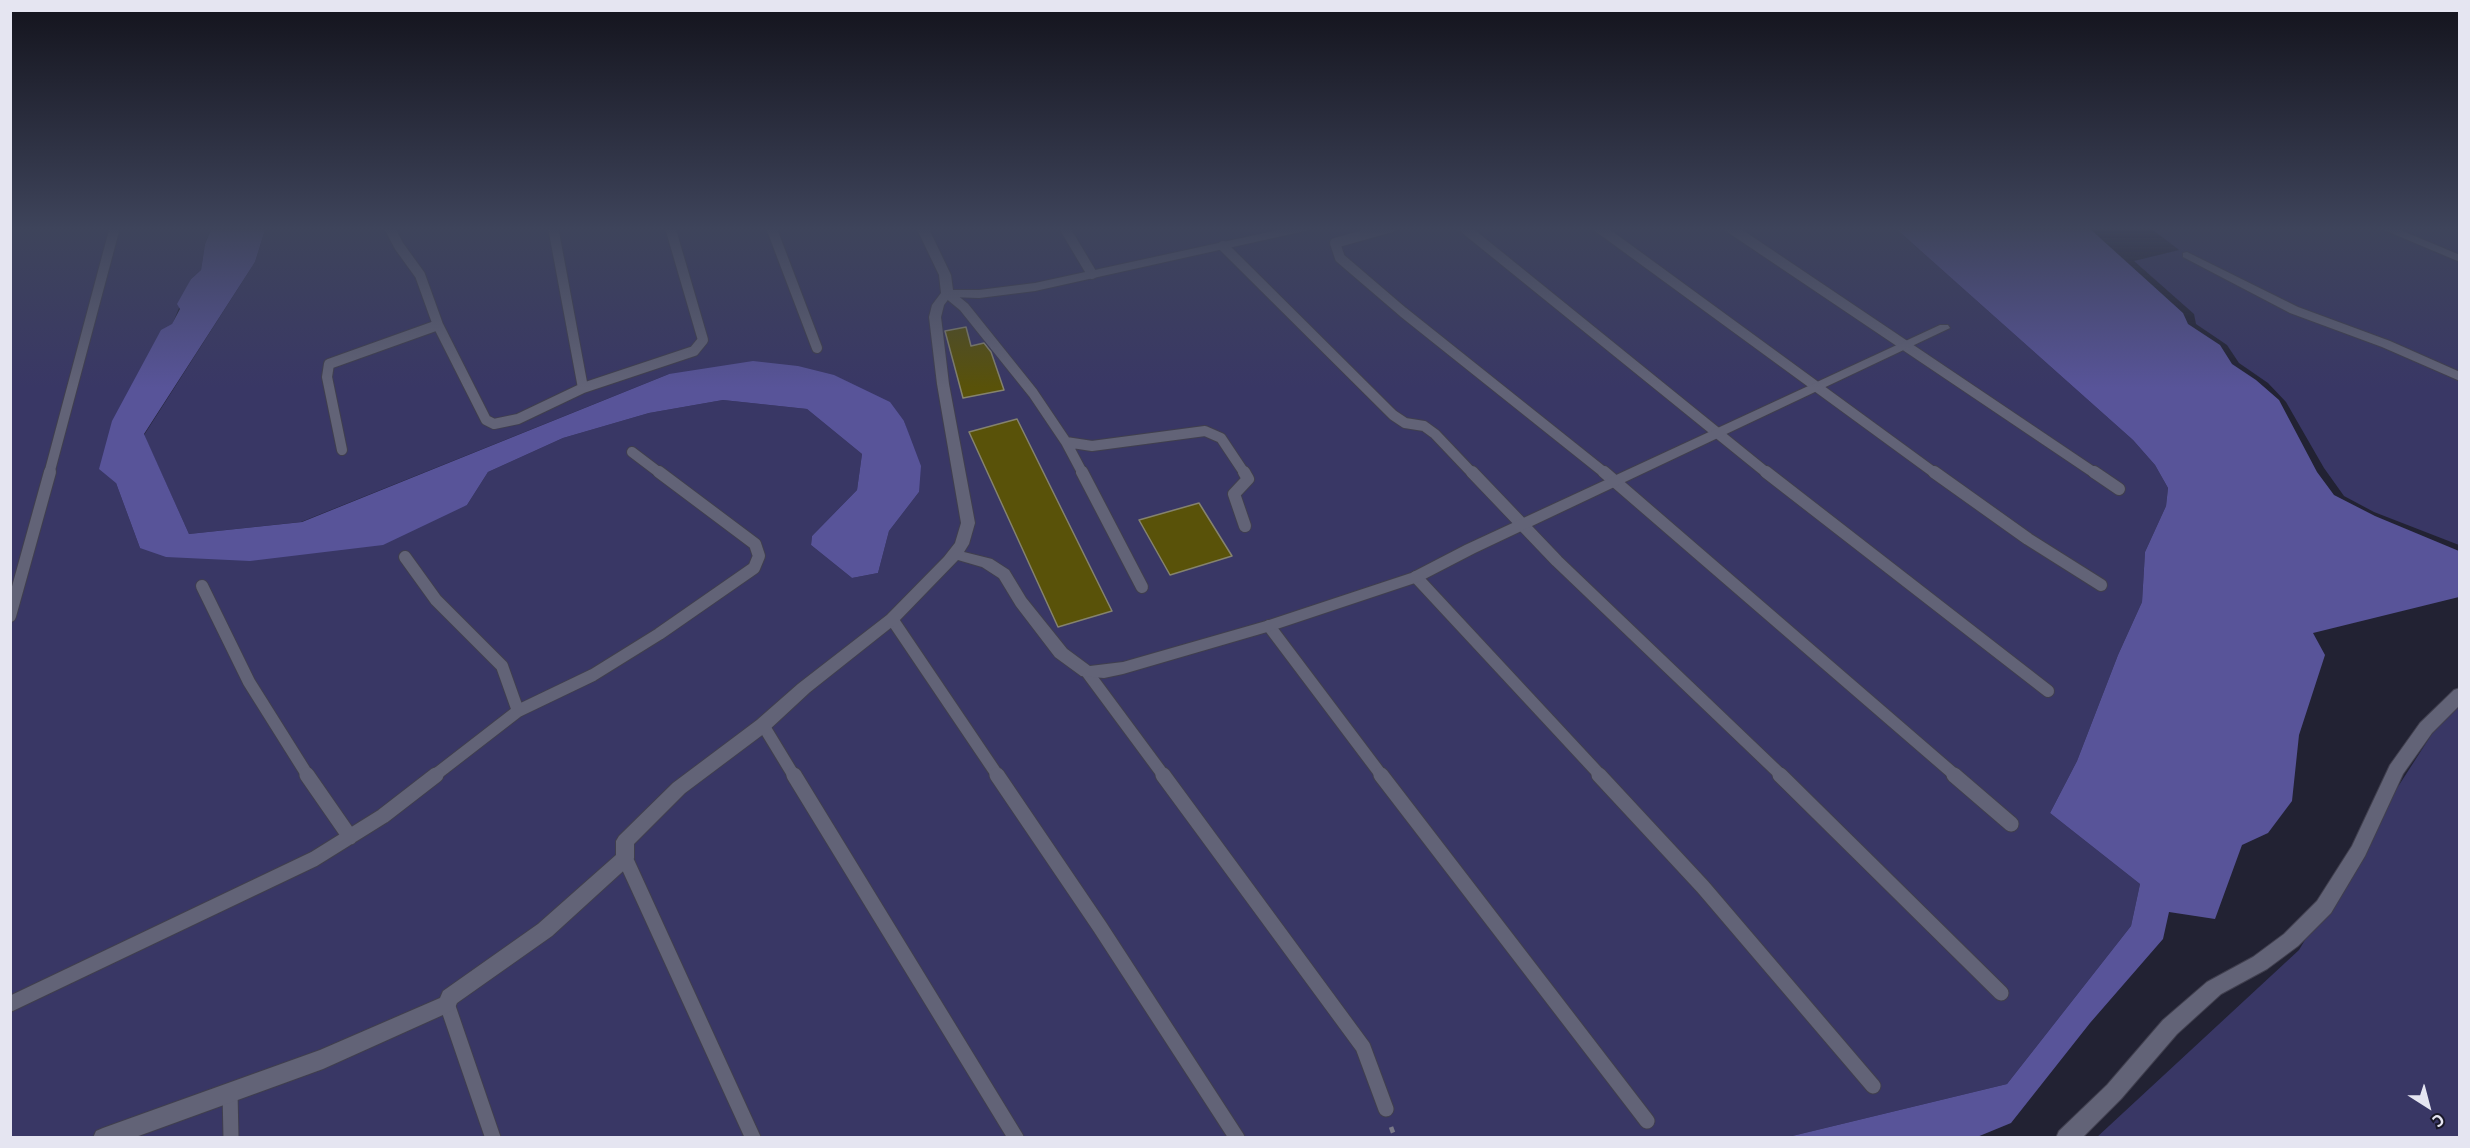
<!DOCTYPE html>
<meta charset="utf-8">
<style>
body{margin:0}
#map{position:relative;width:2470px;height:1148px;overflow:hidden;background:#223;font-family:"Open Sans",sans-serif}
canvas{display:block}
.frame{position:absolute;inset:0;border:12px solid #e5e5f1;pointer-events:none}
.north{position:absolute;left:2398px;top:1076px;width:60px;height:60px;-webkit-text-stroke:4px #191829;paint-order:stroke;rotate:144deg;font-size:16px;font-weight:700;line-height:24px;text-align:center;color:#e5e5f1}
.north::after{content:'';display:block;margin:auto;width:21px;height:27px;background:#e5e5f1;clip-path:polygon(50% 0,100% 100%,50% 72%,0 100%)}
</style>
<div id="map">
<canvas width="2470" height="1148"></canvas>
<div class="frame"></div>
<div class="north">С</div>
</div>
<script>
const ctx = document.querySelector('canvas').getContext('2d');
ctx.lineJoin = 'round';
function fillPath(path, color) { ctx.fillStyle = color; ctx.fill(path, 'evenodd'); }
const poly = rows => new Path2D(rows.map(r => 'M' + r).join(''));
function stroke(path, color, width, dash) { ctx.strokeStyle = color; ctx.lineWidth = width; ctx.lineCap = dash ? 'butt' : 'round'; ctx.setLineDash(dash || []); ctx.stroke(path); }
const green = poly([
 [10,227,212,227,205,244,201,270,191,279,172,325,116,483,140,548,467,505,488,472,563,438,649,413,723,400,807,409,862,454,857,490,812,536,811,545,852,578,878,573,889,531,919,492,911,443,904,421,669,374,301,522,189,534,144,435,255,262,266,227,1894,227,2133,440,2155,465,2168,488,2166,506,2145,552,2142,602,2118,655,2077,761,2050,813,2140,884,2131,926,2007,1084,1788,1137,11,1137],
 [2149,227,2459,227,2459,545,2374,512,2344,496,2324,468,2286,402,2268,383,2239,363,2227,345,2196,324,2194,314,2134,261,2179,250],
 [2459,706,2459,1137,2096,1138,2299,950,2374,824,2446,712]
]);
const water = poly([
 [212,227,266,227,255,262,144,434,189,534,302,522,669,374,753,361,798,366,834,375,890,402,904,421,921,466,919,492,889,531,878,573,852,578,811,545,812,536,857,490,862,454,807,409,723,400,649,413,563,438,488,472,467,505,383,545,250,561,166,557,140,548,116,483,99,469,112,421,161,330,172,324,180,309,177,304,191,279,201,270,205,244],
 [1894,227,2088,227,2183,313,2188,324,2220,345,2232,364,2256,380,2279,400,2317,472,2334,495,2375,516,2459,551,2459,597,2313,633,2325,655,2299,735,2292,801,2268,833,2242,845,2215,919,2169,912,2163,939,2090,1023,2011,1123,1977,1137,1788,1137,2007,1084,2131,926,2140,884,2050,813,2077,761,2118,655,2142,602,2145,552,2166,506,2168,488,2155,465,2133,440]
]);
const building = poly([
 [966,327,971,346,984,343,991,352,1004,390,963,398,945,331,966,327],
 [1017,419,1112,611,1058,627,969,432,1017,419],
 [1199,503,1232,556,1170,575,1139,520,1199,503]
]);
const path = poly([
 [1391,1127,1395,1138]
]);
const serviceFar2 = poly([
 [389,227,399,246,420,275,438,325,486,420,494,424,518,419,583,388,694,351,703,340,670,227],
 [553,227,583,388],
 [771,227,817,348],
 [1064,227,1092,274],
 [1392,227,1335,243,1340,258,1403,312,1606,474],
 [1463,227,1768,474],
 [1598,227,1936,474],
 [1729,227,2096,474],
 [1223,246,1393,415,1405,423,1424,426,1435,434,1473,474],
 [947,293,964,307,1033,393,1066,442,1083,474],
 [1066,442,1092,446,1205,431,1221,438,1245,474],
 [342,450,327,377,329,364,438,325],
 [632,452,661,474],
 [49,474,115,227]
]);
const serviceFar1 = poly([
 [1082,472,1142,587],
 [1244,472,1248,479,1234,494,1245,526],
 [1472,472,1557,561,1782,776],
 [1604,472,1956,776],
 [1766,472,2048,691],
 [1934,472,2028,539,2101,585],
 [2094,472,2119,489],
 [405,557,436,600,502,666,518,711],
 [1416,577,1601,776],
 [202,586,249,682,308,776],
 [10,616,50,472],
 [892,619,998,776],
 [1269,626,1382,776],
 [1087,672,1164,776],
 [763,725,794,776],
 [434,776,518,711,593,675,659,634,754,568,759,556,755,544,659,472]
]);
const service = poly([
 [307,775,350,837],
 [794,775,1016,1138],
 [997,775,1100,927,1237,1138],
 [1163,775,1363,1047,1386,1109],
 [1381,775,1647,1121],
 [1599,775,1703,887,1873,1086],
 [1780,775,2001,993],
 [1954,775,2011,824],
 [625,858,753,1138],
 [10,1004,314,859,383,816,436,775],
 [447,1004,493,1138],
 [230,1092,231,1138]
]);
const minor = poly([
 [916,227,928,227,951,275,953,290,979,290,1035,283,1292,227,1314,227,1309,230,1035,291,979,298,950,297,944,305,941,317,949,384,975,523,969,544,964,552,992,559,1009,570,1026,598,1067,649,1090,666,1123,662,1266,621,1411,573,1465,545,1940,325,1948,325,1950,328,1475,553,1421,581,1274,630,1123,674,1104,678,1081,676,1055,657,1016,606,999,578,982,567,958,560,897,623,810,692,769,730,685,793,634,844,634,858,631,864,552,936,457,1003,454,1010,323,1069,133,1138,93,1138,96,1131,103,1128,320,1050,440,998,443,991,538,924,616,855,616,841,619,836,673,783,757,720,798,684,887,615,944,557,955,543,961,523,937,384,929,317,932,305,941,293,939,275,916,227],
 [2377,227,2393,227,2460,255,2460,262,2377,227],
 [2187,252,2298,307,2390,341,2460,372,2460,381,2382,347,2290,313,2183,257,2183,253,2187,252],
 [2460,688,2460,705,2432,733,2403,774,2365,856,2331,913,2298,946,2267,969,2221,994,2177,1034,2121,1099,2082,1138,2056,1138,2059,1131,2107,1085,2163,1020,2207,982,2253,957,2284,934,2317,901,2352,846,2390,765,2420,723,2454,690,2460,688]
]);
fillPath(green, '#393765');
fillPath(water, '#585499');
fillPath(building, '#595209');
stroke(building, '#85836e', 1.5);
stroke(serviceFar2, '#403f4e', 12);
stroke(serviceFar1, '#403f4e', 14);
stroke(service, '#403f4e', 17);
stroke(minor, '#403f4e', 2);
stroke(path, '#787887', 4.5, [6, 6]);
stroke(serviceFar2, '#626377', 10);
stroke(serviceFar1, '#626377', 12);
stroke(service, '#626377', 15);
fillPath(minor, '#626377');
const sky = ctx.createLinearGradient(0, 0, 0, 388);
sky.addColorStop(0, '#13131c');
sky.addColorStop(0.59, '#3e445b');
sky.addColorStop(1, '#3e445b00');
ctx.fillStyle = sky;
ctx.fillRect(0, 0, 2470, 388);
</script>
